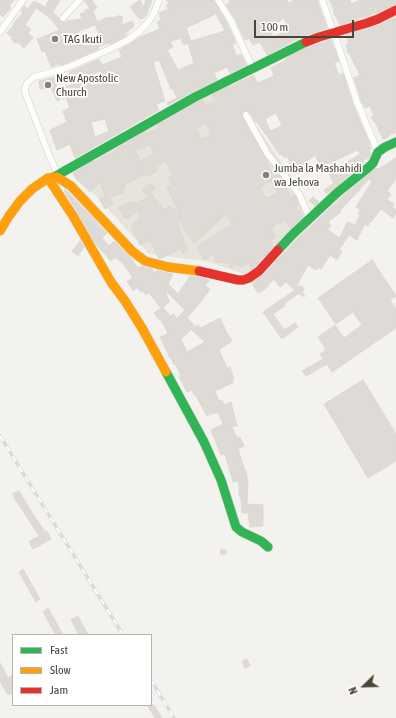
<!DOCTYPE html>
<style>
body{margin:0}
#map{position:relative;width:396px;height:718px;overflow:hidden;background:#f4f2ee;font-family:"Asap Condensed",sans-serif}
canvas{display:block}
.legend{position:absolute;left:12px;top:634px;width:140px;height:72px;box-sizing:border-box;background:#fff;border:1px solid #b7b4b0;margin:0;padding:5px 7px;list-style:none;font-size:12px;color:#4b4439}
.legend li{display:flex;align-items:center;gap:8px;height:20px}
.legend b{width:20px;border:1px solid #b7b4b0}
.north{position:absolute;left:344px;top:666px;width:40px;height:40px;-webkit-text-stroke:3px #fff;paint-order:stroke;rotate:247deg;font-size:11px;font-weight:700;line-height:16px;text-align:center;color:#4b4439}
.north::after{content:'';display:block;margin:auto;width:14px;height:18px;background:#4b4439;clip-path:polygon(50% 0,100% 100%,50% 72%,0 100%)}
.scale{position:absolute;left:254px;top:20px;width:100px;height:18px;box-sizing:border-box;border:2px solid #4b4439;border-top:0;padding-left:5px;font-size:12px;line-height:14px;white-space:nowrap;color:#4b4439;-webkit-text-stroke:3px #fff;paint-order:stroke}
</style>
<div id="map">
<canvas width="396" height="718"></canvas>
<ul class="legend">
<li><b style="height:5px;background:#30b455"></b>Fast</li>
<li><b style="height:5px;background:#ff9f0a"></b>Slow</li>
<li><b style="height:5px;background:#e5322d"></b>Jam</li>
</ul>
<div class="north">N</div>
<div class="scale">100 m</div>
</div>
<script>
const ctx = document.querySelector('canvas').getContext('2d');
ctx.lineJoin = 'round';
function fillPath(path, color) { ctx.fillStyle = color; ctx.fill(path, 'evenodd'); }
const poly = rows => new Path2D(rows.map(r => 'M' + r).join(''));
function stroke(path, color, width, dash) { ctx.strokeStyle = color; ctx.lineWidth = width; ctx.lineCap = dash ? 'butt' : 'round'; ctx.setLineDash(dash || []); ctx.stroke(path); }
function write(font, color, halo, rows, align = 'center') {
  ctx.font = font + ' "Asap Condensed",sans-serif'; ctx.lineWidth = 3.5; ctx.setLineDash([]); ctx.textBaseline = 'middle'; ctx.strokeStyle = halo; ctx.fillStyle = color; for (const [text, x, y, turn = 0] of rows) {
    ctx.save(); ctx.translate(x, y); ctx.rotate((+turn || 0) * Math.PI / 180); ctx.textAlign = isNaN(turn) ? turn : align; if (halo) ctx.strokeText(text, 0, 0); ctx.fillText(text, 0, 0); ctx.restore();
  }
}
const residential = poly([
 [226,82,298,186,304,199,309,213,258,269,250,273,244,274,205,261,149,254,74,172]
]);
const building = poly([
 [0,0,14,0,9,6,11,8,3,17,0,14,0,0],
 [49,0,60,0,53,12,62,22,65,22,67,21,82,19,80,14,85,12,85,10,90,9,84,0,92,0,97,8,93,11,97,22,105,18,117,17,117,16,122,16,122,25,132,21,134,26,121,37,128,34,126,36,111,44,109,44,108,43,98,47,99,49,76,59,62,65,59,65,59,64,51,67,45,51,42,52,37,39,60,30,52,21,54,21,36,8,25,25,31,30,28,33,33,38,24,48,20,44,16,42,15,43,11,39,13,38,7,33,14,25,13,24,23,13,21,12,24,6,28,9,34,1,45,7,49,0],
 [95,25,100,37,83,45,78,33,79,32,79,31,95,25],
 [140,0,143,8,146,0,152,0,146,16,142,19,140,19,130,7,140,0],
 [166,0,214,0,227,23,236,43,232,45,237,56,241,54,246,65,230,73,227,67,214,73,217,80,192,92,168,105,167,103,177,98,173,89,171,89,159,60,153,62,165,101,156,104,159,110,150,115,75,158,70,144,57,150,50,130,67,122,63,111,70,108,66,97,63,99,59,90,72,84,69,78,71,77,69,72,99,59,102,65,122,57,119,50,130,44,138,38,160,29,157,22,161,20,159,13,168,9,166,5,169,3,166,0],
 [216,14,225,31,191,41,186,28,216,14],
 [180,38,184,45,188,43,194,63,178,70,167,50,173,47,170,42,180,38],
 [100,71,103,82,91,86,88,76,100,71],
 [105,119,109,131,95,137,91,122,105,119],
 [229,0,287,0,288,3,295,0,317,0,327,28,299,38,267,55,260,42,253,45,249,38,245,40,235,19,226,5,230,3,229,0],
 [284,18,289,30,273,37,269,29,284,18],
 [330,0,350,0,351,4,361,0,396,0,396,4,376,13,340,25,333,12,334,11,330,0],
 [396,17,396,132,388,136,389,137,383,139,375,122,374,122,371,117,374,116,370,106,365,108,361,100,354,78,360,75,349,53,348,53,346,44,349,44,346,35,380,25,396,17],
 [331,40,339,61,334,63,339,75,343,73,353,104,369,142,371,149,369,150,371,153,369,158,363,160,364,163,356,168,357,168,351,172,352,173,327,194,324,190,334,183,329,174,360,154,358,150,321,167,315,155,306,162,307,164,296,169,294,166,292,167,287,156,284,158,281,154,280,155,268,138,267,135,266,135,257,122,256,123,250,113,246,111,242,112,242,117,263,155,268,162,266,163,274,177,279,175,286,185,285,186,291,197,294,195,295,196,298,204,295,205,303,216,290,228,285,220,273,226,273,228,271,229,276,237,270,241,273,247,268,251,269,252,266,255,258,260,259,262,252,269,249,263,240,268,238,264,231,268,228,263,215,262,215,253,205,260,197,247,232,224,226,214,194,244,180,221,177,222,188,250,183,253,181,249,159,259,150,240,140,245,131,226,141,216,137,211,127,219,126,217,124,218,119,207,132,201,133,204,148,198,147,197,148,197,142,191,152,183,156,188,151,192,163,209,165,208,166,209,171,206,181,217,167,187,172,185,168,178,173,175,166,161,155,166,157,171,148,176,146,174,125,184,126,186,122,188,124,193,109,198,113,204,105,209,99,199,105,196,100,183,90,192,78,180,77,180,73,173,93,161,94,163,105,156,115,152,114,151,144,132,146,134,159,128,158,125,173,117,173,116,198,102,203,100,205,105,215,101,212,95,254,75,257,83,274,76,271,68,286,60,285,59,303,49,331,40],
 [276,113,282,126,270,131,265,119,276,113],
 [206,123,211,135,201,139,196,128,206,123],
 [150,145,154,154,140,161,135,150,150,145],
 [271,181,278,193,266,198,260,188,271,181],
 [54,77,60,100,57,101,51,87,40,89,39,81,54,77],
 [396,158,396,179,387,191,391,194,387,200,394,204,392,207,396,210,396,213,393,218,381,209,371,222,370,221,368,226,365,224,357,240,349,235,339,250,342,252,337,260,330,255,321,269,318,267,316,270,308,265,297,285,299,287,302,286,304,290,302,292,305,296,304,297,299,293,284,304,285,306,273,314,284,330,295,323,298,327,282,339,263,312,295,290,286,282,280,287,274,279,265,289,258,293,252,283,263,275,298,238,342,197,376,168,378,169,396,158],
 [369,179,372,181,356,207,360,210,358,214,360,215,355,225,347,222,340,238,327,230,331,226,328,222,341,212,340,211,369,179],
 [65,189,107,233,102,238,109,246,114,241,131,258,138,268,141,266,152,269,155,273,157,270,163,272,173,274,168,284,178,294,190,276,205,278,209,281,205,286,210,289,202,300,187,318,195,326,181,339,187,352,205,342,192,330,198,325,201,328,220,318,227,333,232,341,219,350,227,368,230,367,234,379,232,380,233,383,225,386,226,386,215,391,219,401,222,400,225,405,231,402,237,426,232,427,237,438,240,437,244,446,238,449,245,471,246,471,248,484,247,504,263,505,263,526,250,527,248,513,242,513,241,498,240,498,240,495,239,495,239,481,233,482,225,454,221,455,211,430,223,424,218,412,213,414,213,413,207,416,195,394,194,395,192,390,187,392,179,376,181,375,175,364,174,365,171,358,170,358,160,337,168,334,163,323,162,323,161,319,159,320,154,313,161,308,149,293,146,295,143,291,141,292,137,288,133,291,127,281,133,278,127,269,120,260,119,261,116,257,111,261,95,243,78,213,64,191,65,189],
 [165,290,185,310,176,319,174,314,170,316,163,307,169,302,165,290],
 [313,197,319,202,315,206,309,201,313,197],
 [80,241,84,247,78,256,72,251,80,241],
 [372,260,396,296,390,300,396,309,396,328,332,372,327,364,306,376,302,371,323,359,320,354,326,350,318,337,335,325,344,338,362,325,353,312,336,324,318,298,372,260],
 [363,380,396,434,396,461,368,478,324,404,363,380],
 [19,491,33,514,45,532,47,531,51,539,33,549,29,542,39,536,12,494,19,491],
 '220 552a3 3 0 1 1 6 0a3 3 0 1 1-6 0Z',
 [23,569,40,599,36,602,19,572,23,569],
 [48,608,63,635,56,635,43,612,48,608],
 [78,616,88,635,79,635,71,620,78,616],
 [247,659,250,666,245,668,242,661,247,659],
 [0,663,8,678,13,675,13,693,8,695,0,681,0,663],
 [147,705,154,705,162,718,155,718,147,705]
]);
const street = poly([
 [218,0,231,21,253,69],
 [322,0,338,45,357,102,378,152],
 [63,18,80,0],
 [0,32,23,0],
 [246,115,267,153,299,194,310,219],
 [58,175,49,155,25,92,25,88,27,83,34,77,63,69,78,63,110,49,128,40,140,31,149,21,154,13,159,0]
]);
const fast = poly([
 [54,177,195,97,306,42],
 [278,250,293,234,338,192,369,167,373,163,378,152,385,147,396,142],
 [166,372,204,442,221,480,236,527,242,532,261,541,268,547]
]);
const slow = poly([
 [48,178,73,216,111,282,125,301,142,328,166,372],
 [0,231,9,216,20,201,32,189,48,178,57,177,71,186,132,251,145,261,168,267,199,271]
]);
const jam = poly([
 [306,42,319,37,367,23,378,19,396,10],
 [199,271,238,280,243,280,249,278,259,271,278,250]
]);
const rail = poly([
 [0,436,123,635],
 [151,680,174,718]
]);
const markers = [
 [55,39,4,"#868178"],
 [48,85,4,"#868178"],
 [266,175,4,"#868178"]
];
const poiNames = [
 ["TAG Ikuti",63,39],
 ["New Apostolic",56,78],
 ["Church",56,92],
 ["Jumba la Mashahidi",274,168],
 ["wa Jehova",274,182]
];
fillPath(residential, '#e7e4dc');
fillPath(building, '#dedbd6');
stroke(building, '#dcd9d4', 1);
stroke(street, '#d2d0cb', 7);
stroke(fast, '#d3cfc5', 10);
stroke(slow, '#d3cfc5', 10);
stroke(jam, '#d3cfc5', 10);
stroke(street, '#fdfdfc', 6);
stroke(fast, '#30b455', 9);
stroke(slow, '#ff9f0a', 9);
stroke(jam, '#e5322d', 9);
stroke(rail, '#dbdbda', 3.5);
stroke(rail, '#fff', 2, [6]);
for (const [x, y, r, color] of markers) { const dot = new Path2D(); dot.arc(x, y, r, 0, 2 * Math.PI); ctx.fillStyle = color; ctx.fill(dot); stroke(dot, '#fff', 1.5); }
write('12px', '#4b4439', '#fff', poiNames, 'left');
</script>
